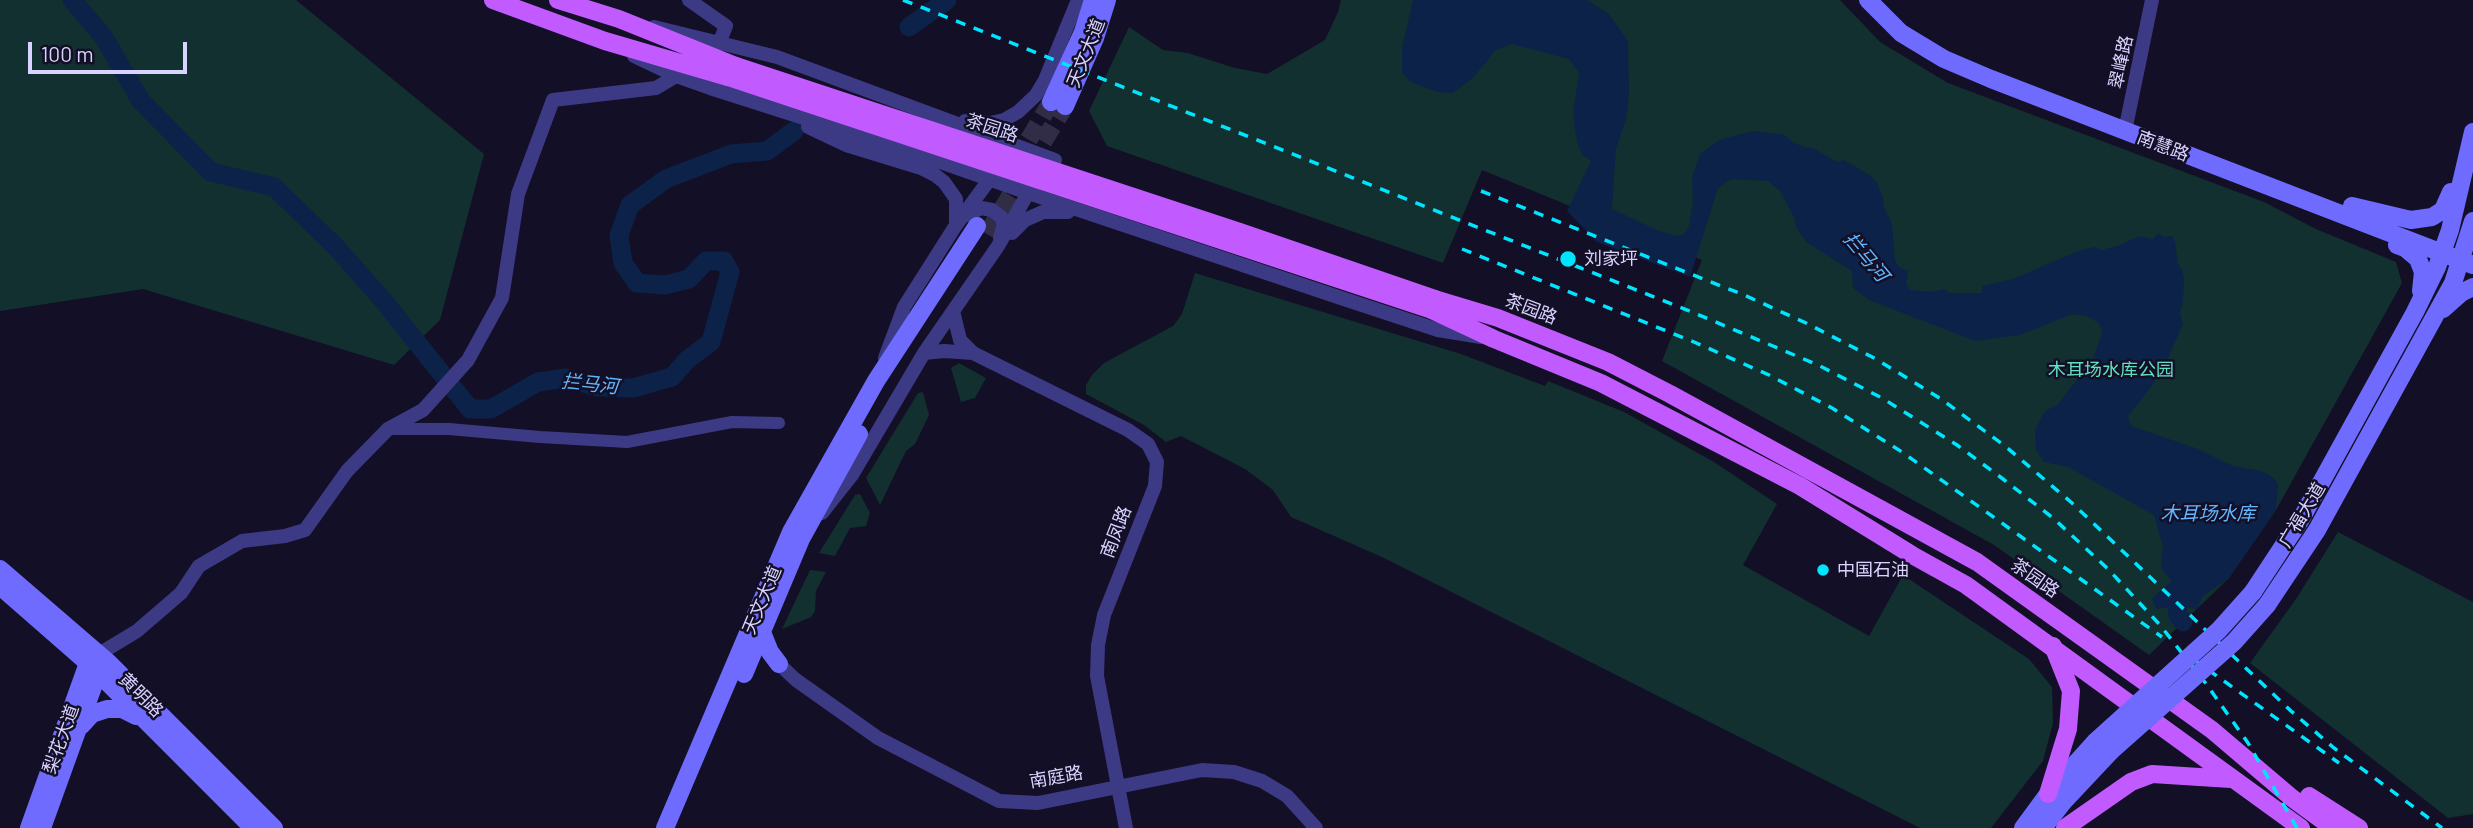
<!DOCTYPE html>
<meta charset="utf-8">
<style>
body{margin:0}
#map{position:relative;width:2473px;height:828px;overflow:hidden;background:#130f26;font-family:Barlow,sans-serif}
canvas{display:block}
.scale{position:absolute;left:28px;top:42px;width:159px;height:32px;box-sizing:border-box;border:4px solid #d9d4ff;border-top:0;padding-left:9px;font-size:21px;line-height:24px;white-space:nowrap;color:#d9d4ff;-webkit-text-stroke:5px #130f26;paint-order:stroke}
</style>
<div id="map">
<canvas width="2473" height="828"></canvas>
<div class="scale">100 m</div>
</div>
<script>
const ctx = document.querySelector('canvas').getContext('2d');
ctx.lineJoin = 'round';
function fillPath(path, color) { ctx.fillStyle = color; ctx.fill(path, 'evenodd'); }
const poly = rows => new Path2D(rows.map(r => 'M' + r).join(''));
function stroke(path, color, width, dash) { ctx.strokeStyle = color; ctx.lineWidth = width; ctx.lineCap = dash ? 'butt' : 'round'; ctx.setLineDash(dash || []); ctx.stroke(path); }
function write(font, color, halo, rows, align = 'center') {
  ctx.font = font + ' Barlow,"Noto Sans SC",sans-serif'; ctx.lineWidth = 5; ctx.setLineDash([]); ctx.textBaseline = 'middle'; ctx.strokeStyle = halo; ctx.fillStyle = color; for (const [text, x, y, turn = 0] of rows) {
    ctx.save(); ctx.translate(x, y); ctx.rotate((+turn || 0) * Math.PI / 180); ctx.textAlign = isNaN(turn) ? turn : align; if (halo) ctx.strokeText(text, 0, 0); ctx.fillText(text, 0, 0); ctx.restore();
  }
}
const green = poly([
 [0,0,296,0,484,154,440,320,394,365,143,289,0,311],
 [1341,0,1840,0,1880,42,1948,83,2264,202,2316,229,2396,262,2402,283,2276,510,2229,578,2149,655,1994,545,1662,361,1702,260,1482,170,1443,263,1107,146,1089,111,1129,27,1163,50,1188,53,1235,68,1267,74,1325,40,1338,12],
 [1195,273,1461,354,1545,386,1548,381,1624,412,1714,462,1777,504,1743,565,1869,636,1903,575,2029,659,2052,687,2053,723,2043,761,1991,828,1920,828,1384,558,1291,517,1273,490,1245,469,1181,436,1166,442,1144,425,1086,394,1086,385,1092,375,1104,363,1173,326,1182,314],
 [959,363,986,378,975,398,961,402,951,368],
 [923,392,929,415,915,444,906,451,880,505,866,478,918,393],
 [860,494,870,513,866,526,850,528,835,556,819,553,855,495],
 [2338,532,2473,602,2473,814,2448,818,2250,663,2296,599],
 [810,570,826,572,816,591,815,611,811,617,782,629]
]);
const water = poly([
 [1413,0,1587,0,1609,14,1628,41,1629,93,1626,119,1616,149,1612,209,1659,231,1677,236,1684,234,1689,226,1693,201,1692,177,1700,154,1719,140,1753,131,1785,135,1794,143,1804,147,1813,148,1837,162,1844,160,1871,176,1877,183,1884,200,1883,205,1892,224,1895,260,1899,267,1908,271,1906,284,1910,290,1932,292,1944,289,1950,293,1982,293,1982,286,2013,279,2076,252,2094,247,2101,250,2118,246,2139,236,2153,239,2158,233,2164,237,2172,236,2175,242,2178,264,2182,269,2184,280,2183,302,2180,313,2183,324,2168,358,2152,386,2128,416,2131,426,2198,449,2233,466,2262,471,2274,478,2278,485,2276,510,2229,578,2203,596,2197,609,2177,606,2156,609,2152,598,2172,581,2163,571,2161,565,2163,547,2154,515,2068,467,2044,462,2036,450,2035,430,2045,411,2057,405,2093,360,2102,332,2099,323,2087,316,2072,314,2020,335,1975,341,1869,300,1853,288,1852,271,1806,242,1796,227,1795,219,1780,191,1768,181,1731,179,1718,188,1690,277,1597,242,1567,211,1591,161,1582,155,1577,142,1573,114,1579,73,1569,59,1512,44,1496,50,1472,79,1453,93,1438,92,1410,82,1402,72,1402,48]
]);
const river = poly([
 [72,0,103,36,141,101,211,172,274,187,336,247,382,299,470,409,491,409,538,382,566,378,597,387,633,388,672,377,687,360,711,342,730,272,724,261,706,261,689,279,665,285,637,283,623,263,619,235,630,205,666,179,731,154,767,151,794,131],
 [909,27,947,0],
 [2183,622,2178,615,2177,606,2183,582]
]);
const secondaryTunnel = poly([
 [1015,163,1051,102],
 [987,234,1065,106]
]);
const minor = poly([
 [388,429,449,429,540,437,627,442,732,422,779,423]
]);
const tertiary = poly([
 [689,0,726,26,720,41],
 [654,27,777,57,1055,160,1028,193,998,246,924,353,852,475,822,513],
 [634,56,676,76,710,88,923,156,1028,193,1341,298,1438,330,1481,337],
 [965,121,990,123,1004,120,1018,112,1036,95,1045,80,1078,0],
 [808,127,846,145,921,168,935,175,944,182,956,199,956,225],
 [2125,131,2152,0],
 [967,215,981,208,992,210,1001,217,1004,224,1000,238],
 [1012,233,1025,220,1043,212,1068,212],
 [953,311,960,340,973,353,1128,430,1148,444,1157,462,1155,486,1104,615,1098,645,1097,676,1126,828],
 [924,353,944,351,973,353],
 [885,358,904,307,956,225,995,172],
 [99,654,137,631,181,593,199,566,242,541,285,536,305,530,347,471,388,429,423,410,468,360,502,298,518,194,553,100,656,88,676,76],
 [779,664,796,680,878,738,999,801,1038,803,1202,770,1234,772,1262,781,1287,796,1316,828]
]);
const secondary = poly([
 [1868,0,1901,33,1944,59,1991,79,2473,265],
 [1051,102,1083,32,1093,0],
 [1065,106,1095,38,1107,0],
 [2352,206,2411,220,2432,217,2443,210,2451,192],
 [2397,245,2405,248,2418,259,2423,272,2421,291],
 [2443,309,2461,293,2473,287],
 [0,569,109,663,274,828],
 [0,586,88,663,253,828],
 [2253,592,2301,519,2415,312,2437,267,2450,230,2473,132],
 [2267,605,2317,530,2453,283,2473,221],
 [762,632,770,652,779,664],
 [744,674,801,539,859,434],
 [81,726,92,714,107,709,122,709,136,716],
 [29,828,88,663,96,656],
 [42,828,98,673,105,666],
 [665,828,791,532,876,381,977,226],
 [2023,828,2048,794,2095,742],
 [2043,828,2064,801,2111,751]
]);
const primary = poly([
 [493,0,605,41,728,77],
 [558,0,619,19,736,66],
 [1435,299,1498,318,1608,362,1670,394,1977,562,2212,730,2292,798,2333,828],
 [1432,310,1494,339,1601,383,1800,486,1912,555,1966,585,2301,828],
 [2048,794,2068,729,2071,691,2053,646],
 [2309,796,2359,828],
 [2065,828,2131,782,2152,774,2231,779]
]);
const rail = poly([
 [903,0,1692,312,1818,365,1882,398,1957,445,2003,479,2053,518,2108,569,2160,625,2207,685,2248,743,2297,828],
 [1481,191,1744,295,1806,323,1876,359,1941,399,2005,446,2072,503,2291,711,2334,748,2442,828],
 [1462,249,1694,342,1769,375,1832,408,1902,452,2162,637],
 [2193,659,2339,763]
]);
const secondaryBridge = poly([
 [2095,742,2219,630,2253,592],
 [2111,751,2234,642,2267,605]
]);
const primaryBridge = poly([
 [736,66,1240,232,1435,299],
 [728,77,1432,310]
]);
const markers = [
 [1568,259,9,"#00e5ff"],
 [1823,570,7,"#00e5ff"]
];
const streetNames = [
 ["天文大道",1086,53,-68],
 ["翠峰路",2121,62,-78],
 ["茶园路",992,128,18],
 ["南慧路",2163,146,21],
 ["茶园路",1531,309,21],
 ["广福大道",2302,515,-59],
 ["南凤路",1116,532,-69],
 ["茶园路",2035,578,35],
 ["天文大道",762,600,-67],
 ["黄明路",141,695,45],
 ["梨花大道",61,739,-70],
 ["南庭路",1056,777,-10]
];
const poiNames = [
 ["刘家坪",1584,259],
 ["中国石油",1837,570]
];
const parkNames = [
 ["木耳场水库公园",2111,370]
];
const waterNames = [
 ["拦马河",1866,257,50],
 ["拦马河",590,384,6],
 ["木耳场水库",2208,514]
];
fillPath(green, '#12302f');
fillPath(water, '#0c2248');
stroke(river, '#0c2248', 19);
stroke(secondaryTunnel, '#312d47', 18, [18, 9]);
stroke(minor, '#3d3a85', 12);
stroke(tertiary, '#3d3a85', 14);
stroke(secondary, '#6f6bff', 18);
stroke(primary, '#c25bff', 18);
stroke(rail, '#00e5ff', 3.5, [10, 9]);
stroke(secondaryBridge, '#6f6bff', 18);
stroke(primaryBridge, '#c25bff', 18);
for (const [x, y, r, color] of markers) { const dot = new Path2D(); dot.arc(x, y, r, 0, 2 * Math.PI); ctx.fillStyle = color; ctx.fill(dot); stroke(dot, '#130f26', 2.5); }
write('18px', '#d9d4ff', '#130f26', streetNames);
write('18px', '#d9d4ff', '#130f26', poiNames, 'left');
write('18px', '#5fe0c0', '#130f26', parkNames);
write('italic 19px', '#62b6ff', '#130f26', waterNames);
</script>
